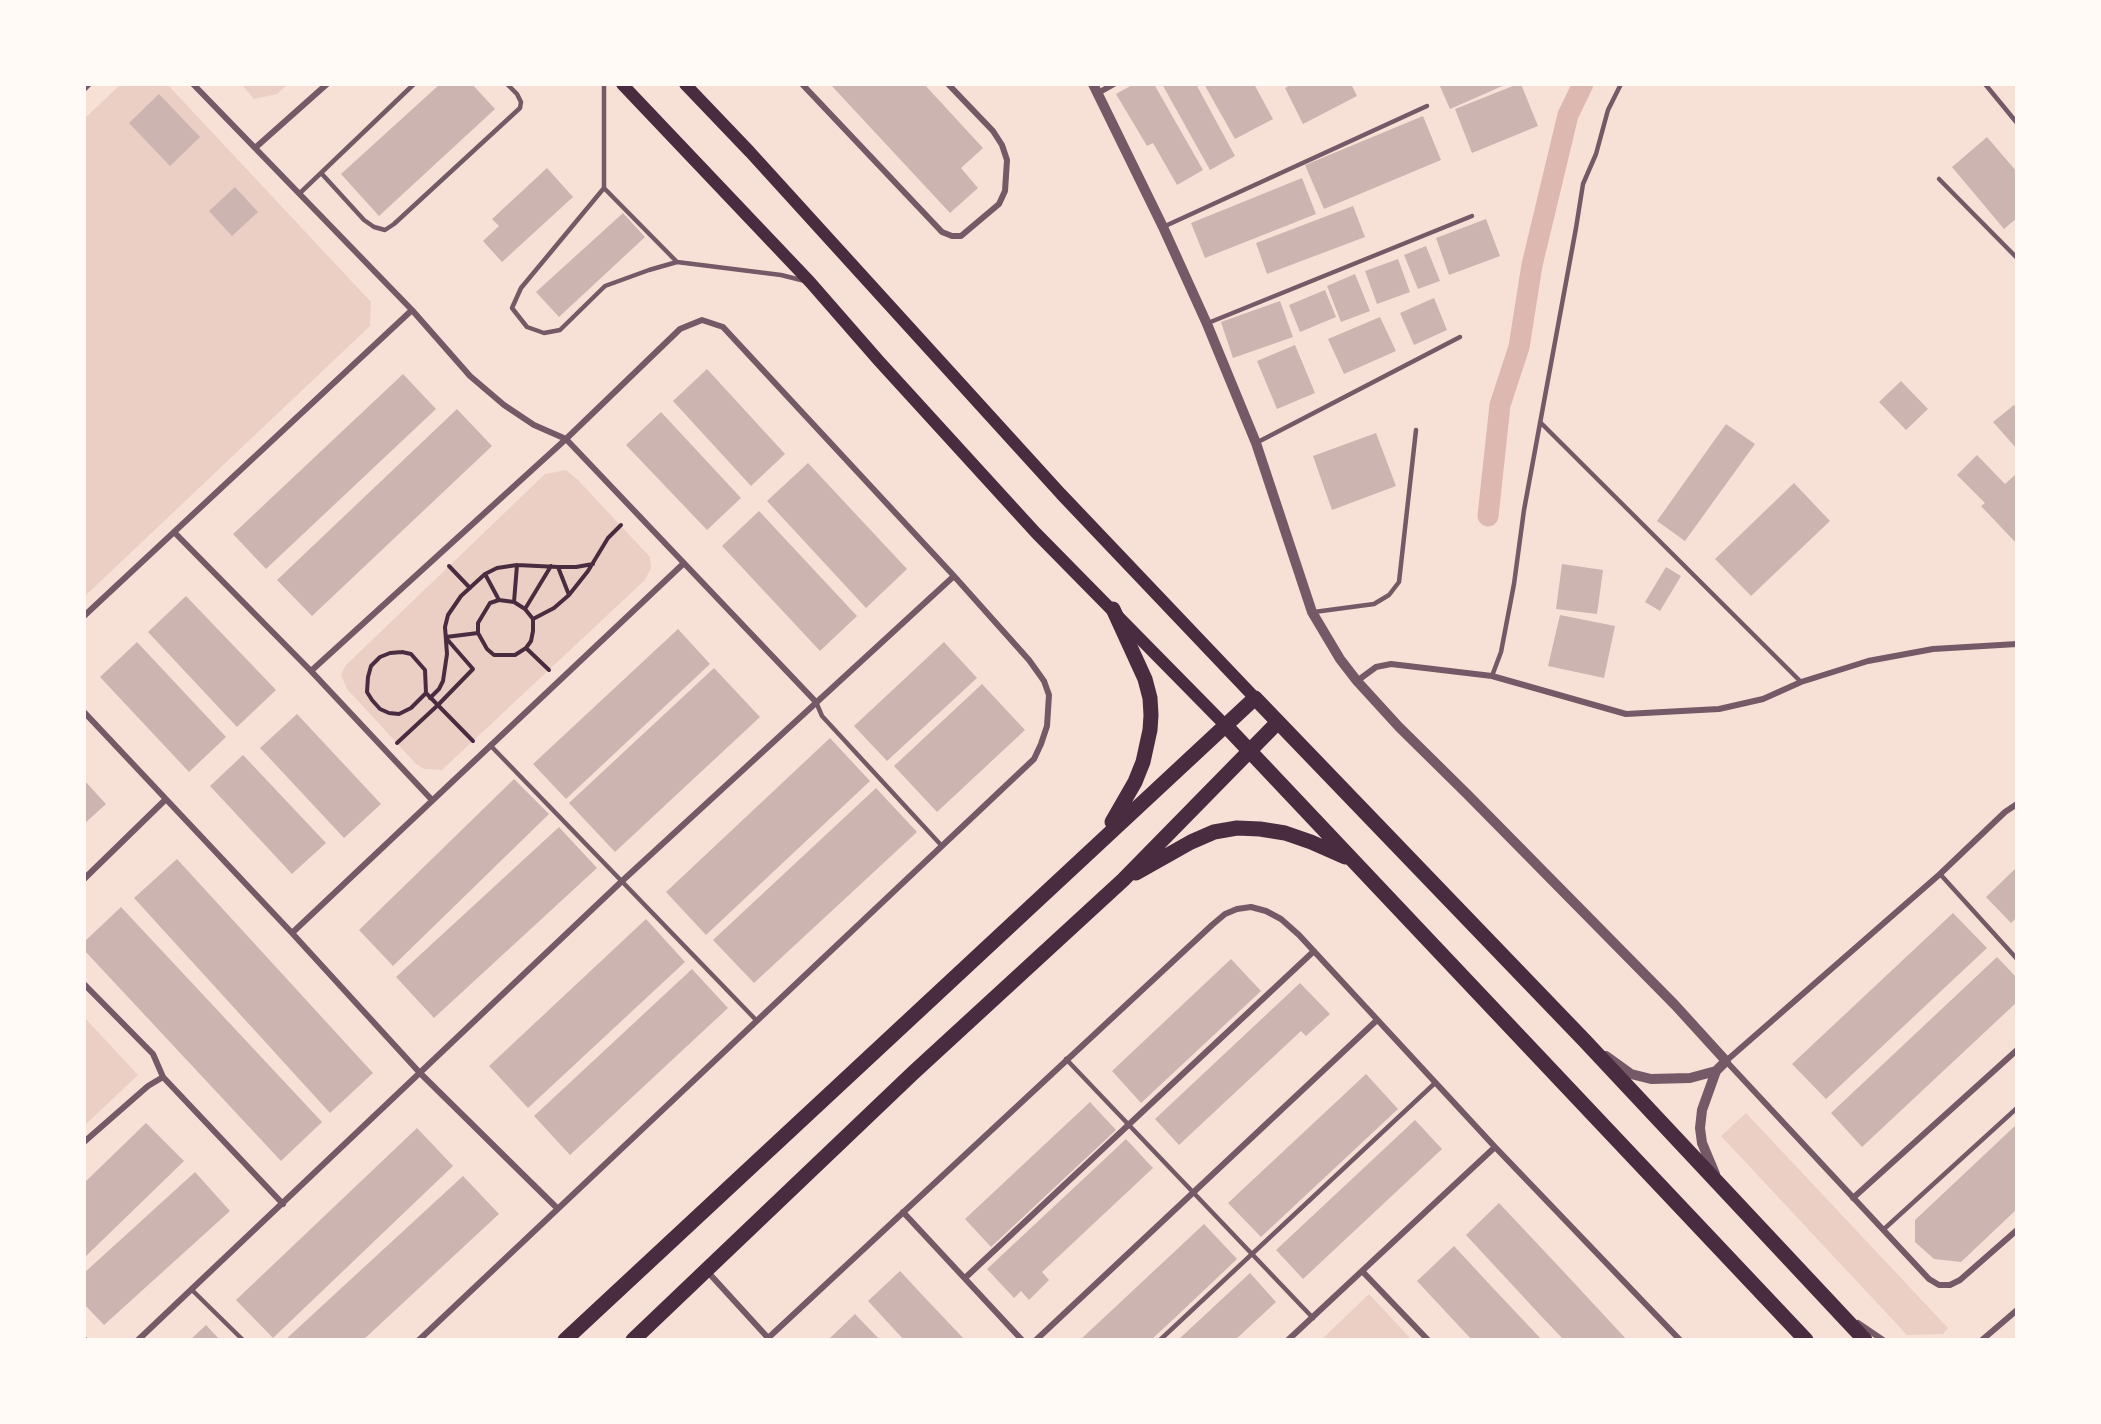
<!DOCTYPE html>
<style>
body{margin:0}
#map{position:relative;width:2101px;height:1424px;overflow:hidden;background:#f7e1d7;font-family:Merriweather,serif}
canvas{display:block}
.frame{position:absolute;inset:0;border:86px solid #fffaf5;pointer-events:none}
</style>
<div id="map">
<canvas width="2101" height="1424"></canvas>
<div class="frame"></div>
</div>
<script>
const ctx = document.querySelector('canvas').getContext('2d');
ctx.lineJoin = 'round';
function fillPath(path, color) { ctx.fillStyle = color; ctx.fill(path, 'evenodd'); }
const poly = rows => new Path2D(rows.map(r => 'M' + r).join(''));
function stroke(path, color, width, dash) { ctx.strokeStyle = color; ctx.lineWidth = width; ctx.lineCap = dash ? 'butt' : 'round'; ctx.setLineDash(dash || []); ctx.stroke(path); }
const green = poly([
 [121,84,167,84,371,302,370,326,84,597,84,119],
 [241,84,288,84,277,94,254,99],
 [566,470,578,480,650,557,651,568,645,580,442,770,424,769,416,764,347,689,341,675,345,666,545,474],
 [84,1017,138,1075,84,1126],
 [1746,1113,1948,1328,1943,1334,1907,1335,1721,1136],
 [1369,1294,1412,1340,1321,1340]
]);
const canal = poly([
 [1488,516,1500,405,1519,347,1532,265,1568,115,1583,84]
]);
const building = poly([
 [440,84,472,84,495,109,379,216,341,174],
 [830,84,924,84,983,148,961,168,978,188,950,213],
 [1134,84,1154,84,1203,170,1177,185,1153,143,1147,146,1116,94],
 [1162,84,1196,84,1235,156,1210,170],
 [1204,84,1254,84,1273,119,1235,139],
 [1292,84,1351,84,1357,96,1303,124,1285,88],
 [1439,84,1507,84,1450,109],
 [1518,84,1521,84,1538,126,1472,153,1455,109],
 [159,94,200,137,170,166,129,123],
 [1423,116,1441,160,1324,209,1305,165],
 [1987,137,2017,172,2017,218,2004,229,1952,167],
 [547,168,573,197,502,262,483,241,499,226,492,219],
 [1302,178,1316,214,1205,258,1191,223],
 [235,187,258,212,232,236,209,211],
 [1353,206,1365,237,1267,274,1256,243],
 [623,213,645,237,559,317,536,292],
 [1486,219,1500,256,1449,275,1436,238],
 [1426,246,1440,281,1418,289,1404,255],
 [1398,259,1410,292,1377,304,1365,271],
 [1355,274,1370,311,1341,322,1327,286],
 [1325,290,1336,317,1300,332,1289,305],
 [1434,298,1447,330,1414,345,1400,313],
 [1280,301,1293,337,1233,358,1221,322],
 [1380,317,1396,351,1344,374,1328,339],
 [1295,345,1315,393,1277,409,1257,361],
 [707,369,785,454,751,486,673,401],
 [403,374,436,409,266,569,233,534],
 [1901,381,1928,409,1906,430,1879,402],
 [2014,405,2017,408,2017,449,1993,422],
 [457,409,492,446,312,616,277,580],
 [661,412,741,498,707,530,626,445],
 [1726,424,1755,444,1685,541,1657,521],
 [1376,433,1396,486,1332,510,1313,456],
 [1977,455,2005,484,2015,475,2017,478,2017,544,1981,506,1985,503,1957,475],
 [808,463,907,569,866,608,767,501],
 [1794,483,1830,521,1751,596,1715,559],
 [759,511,857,616,820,651,722,546],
 [1562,564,1603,570,1597,614,1556,609],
 [1666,567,1681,576,1660,611,1645,602],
 [186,596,276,690,237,727,148,632],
 [1560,615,1615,626,1604,678,1548,666],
 [678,629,710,664,566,799,533,764],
 [137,642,226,737,189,772,100,677],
 [944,642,977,678,887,761,854,726],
 [714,668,760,717,615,852,569,803],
 [982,684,1025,730,937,812,894,766],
 [297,714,381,804,344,838,260,748],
 [830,738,870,781,706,935,666,892],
 [243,755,326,843,292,874,210,786],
 [514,779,549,814,393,966,359,930],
 [84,780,106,804,84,824],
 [876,788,917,832,754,983,713,940],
 [559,827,597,868,434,1018,396,977],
 [177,859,373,1073,330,1113,134,898],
 [2017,867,2017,917,2011,923,1986,897],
 [121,907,322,1122,281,1161,84,950,84,942],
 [1953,913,1987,948,1826,1099,1792,1064],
 [646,919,685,962,528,1108,489,1066],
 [1997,957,2017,978,2017,1002,1862,1147,1831,1113],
 [1231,959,1261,991,1141,1103,1112,1071],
 [692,969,728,1008,570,1155,534,1116],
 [1300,983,1330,1014,1306,1036,1301,1031,1179,1145,1155,1119],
 [1366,1074,1398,1109,1261,1237,1228,1203],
 [1090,1102,1116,1130,991,1247,965,1219],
 [1415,1120,1442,1149,1303,1279,1276,1250],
 [146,1123,184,1161,84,1258,84,1183],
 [2017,1124,2017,1209,1961,1262,1934,1259,1915,1242,1915,1220],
 [417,1128,453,1166,273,1338,236,1300],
 [1126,1139,1153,1168,1042,1272,1049,1280,1029,1300,1021,1291,1014,1298,987,1269],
 [195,1172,230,1211,104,1325,84,1304,84,1273],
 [463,1176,499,1214,390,1315,363,1340,285,1340],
 [1499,1203,1563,1271,1627,1340,1564,1340,1542,1317,1466,1235],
 [1204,1224,1237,1259,1180,1313,1151,1340,1080,1340],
 [1454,1246,1492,1287,1542,1340,1472,1340,1417,1281],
 [900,1271,927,1300,965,1340,904,1340,868,1301],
 [1250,1273,1276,1302,1235,1340,1178,1340],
 [855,1314,880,1340,828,1340],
 [206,1325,220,1340,190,1340]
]);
const path = poly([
 [449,566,470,588],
 [558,567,569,595],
 [485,574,499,600],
 [514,602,517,565],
 [525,609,551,566],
 [533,619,525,609,514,602,499,600,490,603,478,623,478,633,487,649,494,655,515,655,526,648,531,641,533,631,533,619,554,608,569,595,588,571,608,538,621,525],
 [446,637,478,633],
 [526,648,549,670],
 [402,652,411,654,425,670,426,693,411,708,399,714,389,713,380,709,372,700,367,692,368,677,371,666,380,657,390,653,402,652],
 [426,693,473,741],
 [430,698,439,689,443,681,447,654,445,627,448,615,461,596,485,574,497,568,517,565,558,567,576,567,593,564],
 [397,743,438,705,473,669,446,638]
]);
const service = poly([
 [604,84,604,188,677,262,781,275,805,281],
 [1985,84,2017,123],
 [322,174,364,220,374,227,385,230,394,224,520,108,521,102,517,94,507,84],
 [1939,179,2017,258],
 [604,188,521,288,512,308,527,327,544,333,560,330,605,286,649,270,677,262],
 [300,193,414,84],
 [1163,227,1427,106],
 [1208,323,1472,216],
 [1540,422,1801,682],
 [1256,443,1460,337],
 [1314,612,1374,604,1389,595,1399,582,1416,430],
 [1492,676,1501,652,1514,584,1524,510,1576,228,1583,184,1596,154,1608,110,1621,84],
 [816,702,822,716,941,845],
 [490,745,756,1020],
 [1940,874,2017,959],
 [1066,1059,1313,1318],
 [1883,1230,2017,1108],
 [192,1290,243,1340],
 [84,1338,86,1340],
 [1160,1340,1435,1083]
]);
const minor = poly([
 [193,84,412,310,470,376,504,405,534,425,566,439,816,702],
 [802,84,942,232,952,236,961,236,999,204,1005,191,1007,160,1002,145,993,131,948,84],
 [84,89,89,84],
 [1098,93,1114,84],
 [255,148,327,84],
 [174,532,311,671,432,800],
 [84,616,412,310],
 [311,671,566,439,680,329,702,320,723,327,954,576,1029,660,1044,681,1049,695,1047,726,1041,744,1034,759,419,1340],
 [1357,681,1376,667,1391,664,1492,676,1626,714,1719,709,1763,699,1801,682,1868,661,1933,649,2017,644],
 [84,712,292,933,420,1073,557,1208],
 [2017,804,2005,812,1940,874,1726,1061,1929,1279,1939,1285,1950,1285,1960,1280,2017,1230],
 [84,879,165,800],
 [292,933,683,564],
 [84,984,153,1054,163,1077,283,1204],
 [84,1142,148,1086,163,1077],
 [1853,1198,2017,1050],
 [903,1212,1022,1340],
 [706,1270,770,1340],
 [1362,1271,1428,1340],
 [965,1278,1314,951],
 [1858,1323,1883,1340],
 [138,1340,621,882,954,576],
 [766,1340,1212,925,1225,914,1237,909,1251,907,1266,911,1281,919,1299,935,1495,1147,1680,1340],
 [1036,1340,1376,1021],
 [1288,1340,1495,1147],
 [1982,1340,2017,1310]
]);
const tertiary = poly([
 [1093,84,1163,227,1207,324,1256,443,1312,612,1340,659,1357,681,1399,727,1467,794,1675,1005,1726,1061,1716,1071,1702,1110,1700,1128,1702,1143,1715,1174],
 [1606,1056,1631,1074,1651,1079,1690,1078,1716,1071]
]);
const secondary = poly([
 [622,84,810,282,879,361,1036,533,1226,726],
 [685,84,750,152,1061,494,1255,698]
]);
const primary = poly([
 [1226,726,1806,1340],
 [1112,822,1135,782,1143,762,1150,730,1151,715,1150,698,1145,679,1113,609],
 [1136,873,1191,842,1214,832,1237,828,1260,829,1285,833,1311,842,1345,857],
 [565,1340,1255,698,1584,1040,1865,1340],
 [633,1340,913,1073,1123,880,1278,722]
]);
fillPath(green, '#ebcfc5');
stroke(canal, '#dcb8b0', 21);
fillPath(building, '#ccb4b1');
stroke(path, '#4a2c40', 4);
stroke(service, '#755966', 4.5);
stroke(minor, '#755966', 6);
stroke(tertiary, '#755966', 10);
stroke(secondary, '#4a2c40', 12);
stroke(primary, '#4a2c40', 15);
</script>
